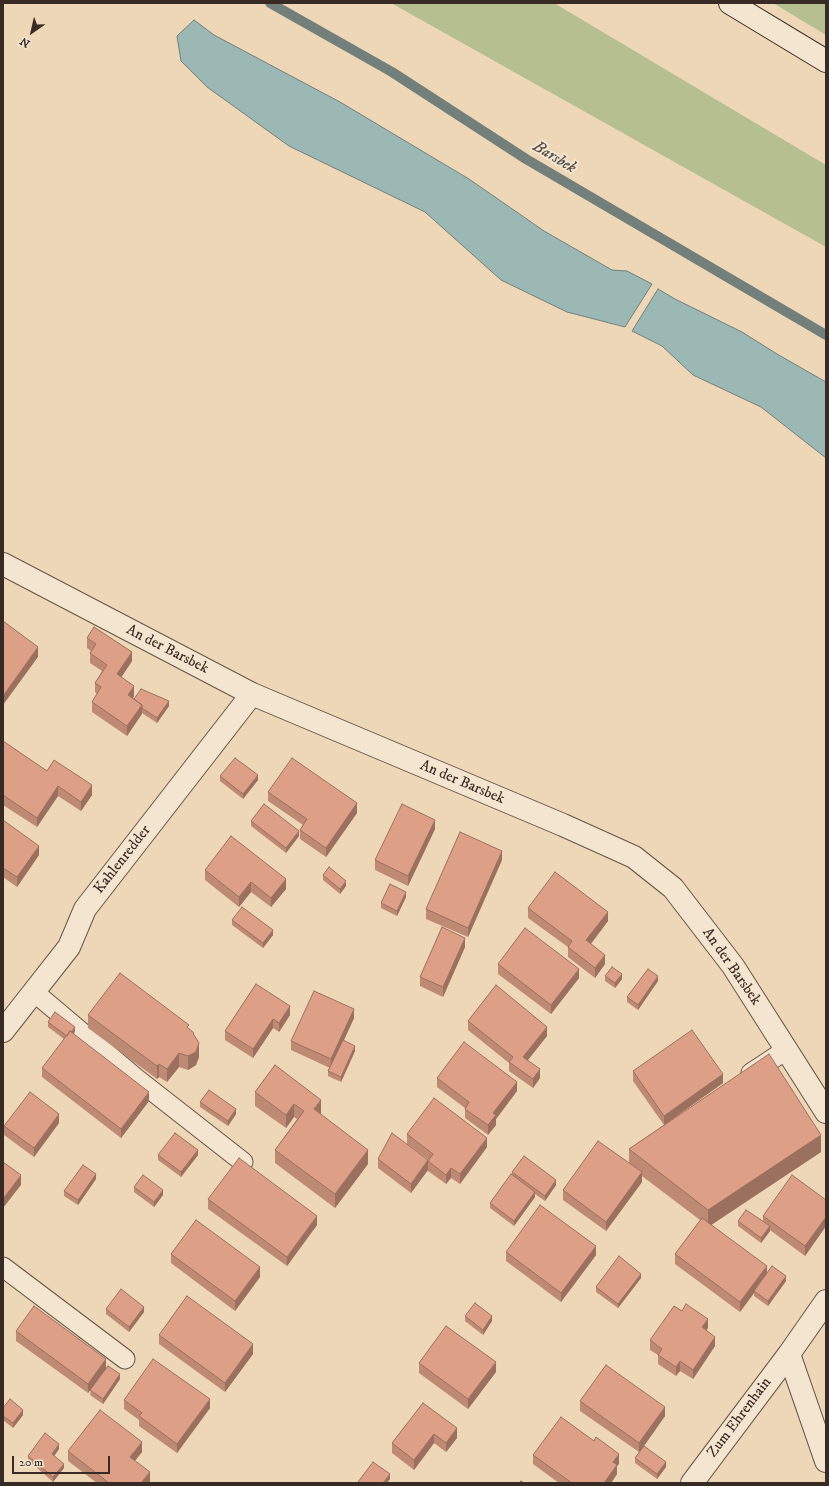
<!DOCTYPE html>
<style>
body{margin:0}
#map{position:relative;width:829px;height:1486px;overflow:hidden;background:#eed7b6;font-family:"IM FELL DW Pica",serif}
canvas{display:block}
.frame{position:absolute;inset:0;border:4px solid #382a24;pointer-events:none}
.north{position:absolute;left:12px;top:12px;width:40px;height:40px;-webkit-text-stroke:3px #f4e5d0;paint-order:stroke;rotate:214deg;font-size:11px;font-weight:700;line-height:16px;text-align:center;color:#382a24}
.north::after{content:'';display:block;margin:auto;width:14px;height:18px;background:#382a24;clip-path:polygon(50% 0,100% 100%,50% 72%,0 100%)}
.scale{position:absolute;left:12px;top:1456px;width:98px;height:18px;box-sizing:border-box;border:2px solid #382a24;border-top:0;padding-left:5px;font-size:12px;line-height:14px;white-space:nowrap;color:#382a24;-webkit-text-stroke:3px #f4e5d0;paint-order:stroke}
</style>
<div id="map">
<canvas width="829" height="1486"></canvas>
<div class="frame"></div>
<div class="north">N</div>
<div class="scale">20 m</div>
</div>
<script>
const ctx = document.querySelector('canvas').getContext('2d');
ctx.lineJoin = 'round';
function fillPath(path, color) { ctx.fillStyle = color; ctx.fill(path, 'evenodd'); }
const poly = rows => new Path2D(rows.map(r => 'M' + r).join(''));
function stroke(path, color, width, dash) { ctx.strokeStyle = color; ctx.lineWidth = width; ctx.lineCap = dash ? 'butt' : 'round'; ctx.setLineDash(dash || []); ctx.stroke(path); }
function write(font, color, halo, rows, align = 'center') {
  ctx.font = font + ' "IM FELL DW Pica",serif'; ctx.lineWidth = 4; ctx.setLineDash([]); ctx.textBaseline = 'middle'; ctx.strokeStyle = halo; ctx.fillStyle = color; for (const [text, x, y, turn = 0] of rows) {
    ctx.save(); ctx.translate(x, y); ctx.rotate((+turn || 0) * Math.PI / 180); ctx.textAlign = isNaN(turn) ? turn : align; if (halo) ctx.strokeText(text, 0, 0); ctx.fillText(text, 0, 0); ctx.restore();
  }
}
const green = poly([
 [391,3,554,3,826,165,826,247],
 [773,3,826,3,826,35]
]);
const water = poly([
 [194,20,214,35,340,102,469,179,544,231,612,270,627,271,652,284,625,327,567,312,501,280,425,212,289,146,207,87,181,61,177,36,194,20],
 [658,289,675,299,742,332,777,354,826,382,826,458,761,407,693,375,662,346,632,331,658,289]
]);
const stream = poly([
 [270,3,392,72,526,159,826,335]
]);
const service = poly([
 [34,992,137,1079,243,1162],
 [751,1073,786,1050],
 [3,1267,125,1359]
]);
const minor = poly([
 [3,564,252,694,563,825,634,857,673,888,733,966,826,1112],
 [3,1031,69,947,85,909,252,694],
 [789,1354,826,1461],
 [692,1483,789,1354,826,1301]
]);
const secondary = poly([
 [730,3,826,61]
]);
const wall = poly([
 [87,638,132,661,121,677,134,696,133,698,134,699,169,706,157,723,142,713,127,736,92,712,92,702,97,694,95,692,95,683,102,671,90,663,90,653,91,651,87,648],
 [3,741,47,771,92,795,81,811,58,796,37,827,3,805],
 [220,776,258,780,243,799,220,781],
 [268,792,357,813,326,857,300,839,300,830,303,825,268,801],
 [3,820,39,855,17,887,3,877],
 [251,821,299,836,286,853,251,826],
 [435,829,408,886,375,870,375,860],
 [502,860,468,937,426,919,426,909],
 [205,870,286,889,271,907,251,892,239,907,205,880],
 [323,875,346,886,340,894,323,880],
 [406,897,397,916,381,908,381,903],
 [528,908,608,921,591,944,605,964,595,978,568,957,568,947,528,918],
 [232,920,273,935,263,948,232,925],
 [465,947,443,997,420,986,420,977],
 [498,964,579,978,551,1014,498,974],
 [605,976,622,979,615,988,605,981],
 [658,981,638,1010,627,1002,627,997],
 [256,984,290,1015,279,1032,273,1028,253,1058,225,1040,225,1031],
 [88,1015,189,1029,194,1035,199,1057,196,1065,188,1070,179,1067,167,1082,159,1077,157,1079,88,1028],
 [354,1018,344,1040,355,1051,341,1082,328,1076,328,1071,330,1068,291,1050,291,1041],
 [468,1021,547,1036,528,1060,540,1078,533,1088,509,1071,509,1063,468,1030],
 [48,1022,75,1031,74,1034,149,1101,121,1138,42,1077,42,1068,64,1039,48,1027],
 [275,1065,321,1113,320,1114,368,1164,335,1208,275,1163,275,1150,297,1119,294,1117,286,1128,255,1106,255,1092],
 [633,1071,723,1083,667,1123,821,1152,711,1225,767,1273,786,1281,768,1306,754,1296,754,1293,740,1312,675,1264,675,1254,700,1220,642,1176,642,1182,606,1231,563,1200,563,1190,629,1163,629,1149,664,1125,633,1081],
 [437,1078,517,1091,496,1119,496,1125,488,1135,465,1118,465,1108,437,1087],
 [200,1102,236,1114,228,1126,200,1107],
 [59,1123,34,1157,4,1135,4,1126],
 [407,1134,487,1147,460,1184,451,1178,446,1184,428,1171,428,1170,411,1193,378,1168,378,1159,428,1161,429,1160,407,1144],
 [158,1155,198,1155,181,1177,158,1160],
 [512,1172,556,1185,545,1201,535,1194,535,1197,514,1226,490,1208,490,1203,512,1174],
 [96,1179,78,1205,64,1196,64,1191],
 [134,1187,163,1195,154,1207,134,1192],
 [208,1199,317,1225,287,1266,208,1209],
 [826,1200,826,1226,805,1256,770,1230,770,1231,761,1243,738,1226,738,1221,763,1221,763,1216],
 [506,1252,596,1255,561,1302,506,1261],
 [171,1254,260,1277,235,1311,171,1263],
 [641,1278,618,1308,596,1292,596,1287],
 [106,1309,144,1312,129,1332,106,1314],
 [465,1316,492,1321,483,1335,465,1321],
 [708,1328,706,1330,715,1346,693,1379,680,1371,676,1376,658,1364,658,1355,650,1350,650,1340],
 [16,1331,106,1367,120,1379,103,1404,90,1395,91,1389,88,1393,16,1341],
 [159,1335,253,1354,225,1392,159,1344],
 [419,1363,496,1372,468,1409,419,1373],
 [124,1400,210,1408,177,1453,139,1426,139,1420,124,1409],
 [580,1401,665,1416,644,1446,666,1467,657,1479,635,1463,635,1458,639,1452,580,1411],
 [423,1403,457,1438,446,1452,434,1443,414,1470,392,1453,392,1443],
 [3,1408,23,1415,13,1428,3,1420],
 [594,1441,619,1464,617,1466,617,1474,611,1483,559,1483,533,1464,533,1455],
 [59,1449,54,1456,64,1468,53,1482,28,1460,28,1456],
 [68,1451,142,1452,135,1461,150,1482,149,1483,97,1483,68,1461]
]);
const shadedWall = poly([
 [38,647,38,657,3,705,3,696],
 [132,652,132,661,117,684,117,674],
 [134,686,134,696,128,705,128,695],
 [169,701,169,706,157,723,157,718],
 [142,705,142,714,127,736,127,726],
 [258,775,258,780,243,799,243,794],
 [92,785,92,795,81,811,81,802],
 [58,786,58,796,37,827,37,818],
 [357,803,357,813,326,857,326,848],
 [435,820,435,829,408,886,408,876],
 [299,831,299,836,286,853,286,848],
 [39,846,39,855,17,887,17,877],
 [502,851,502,860,468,937,468,928],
 [286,879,286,889,271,907,271,898],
 [346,881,346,886,340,894,340,889],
 [251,882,251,892,239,907,239,897],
 [406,892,406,897,397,916,397,911],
 [608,912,608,921,586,950,586,940],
 [273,930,273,935,263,948,263,943],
 [465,938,465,947,443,997,443,987],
 [605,955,605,964,595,978,595,968],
 [579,969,579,978,551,1014,551,1005],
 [622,974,622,979,615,988,615,983],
 [658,976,658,981,638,1010,638,1005],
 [290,1006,290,1015,279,1032,279,1023],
 [354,1009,354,1018,331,1068,331,1059],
 [273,1019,273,1028,253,1058,253,1049],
 [75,1027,75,1031,68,1042,68,1037],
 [547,1027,547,1036,523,1066,523,1057],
 [199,1043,199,1057,196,1065,188,1070,188,1056],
 [355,1046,355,1051,341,1082,341,1077],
 [179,1053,179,1067,167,1082,167,1069],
 [159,1064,159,1077,157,1079,157,1066],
 [540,1069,540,1078,533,1088,533,1079],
 [723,1074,723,1083,664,1125,664,1116],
 [517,1082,517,1091,496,1119,496,1125,488,1135,488,1125,493,1113],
 [149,1092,149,1101,121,1138,121,1129],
 [321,1100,321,1113,314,1123,314,1109],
 [294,1104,294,1117,286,1128,286,1115],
 [236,1109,236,1114,228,1126,228,1121],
 [59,1114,59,1123,34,1157,34,1148],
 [821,1135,821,1152,708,1227,708,1210],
 [487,1138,487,1147,460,1184,460,1174],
 [198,1150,198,1155,181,1177,181,1172],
 [368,1150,368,1164,335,1208,335,1194],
 [428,1160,428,1170,411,1193,411,1184],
 [451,1168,451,1178,446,1184,446,1175],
 [642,1172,642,1182,606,1231,606,1222],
 [96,1174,96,1179,78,1205,78,1200],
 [21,1175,21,1185,3,1208,3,1199],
 [556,1180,556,1185,545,1201,545,1196],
 [163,1190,163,1195,154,1207,154,1202],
 [535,1192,535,1197,514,1226,514,1221],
 [317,1216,317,1225,287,1266,287,1257],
 [826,1217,826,1226,805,1256,805,1246],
 [770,1226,770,1231,761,1243,761,1238],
 [596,1246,596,1255,561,1302,561,1293],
 [767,1266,767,1275,754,1291,754,1293,740,1312,740,1302],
 [260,1267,260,1277,235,1311,235,1301],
 [641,1274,641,1278,618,1308,618,1304],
 [786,1276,786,1281,768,1306,768,1301],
 [144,1307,144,1312,129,1332,129,1327],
 [492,1316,492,1321,483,1335,483,1330],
 [708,1319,708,1328,702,1337,702,1327],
 [715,1337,715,1346,693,1379,693,1370],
 [253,1344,253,1354,225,1392,225,1383],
 [106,1359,106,1368,88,1393,88,1384],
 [680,1361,680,1371,676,1376,676,1367],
 [496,1362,496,1372,468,1409,468,1399],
 [120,1374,120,1379,103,1404,103,1399],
 [210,1399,210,1408,177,1453,177,1444],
 [665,1407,665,1416,639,1453,639,1443],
 [23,1410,23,1415,13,1428,13,1423],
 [457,1428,457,1438,446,1452,446,1443],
 [434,1434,434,1443,414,1470,414,1460],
 [142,1442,142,1452,130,1466,130,1457],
 [59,1444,59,1449,52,1459,52,1454],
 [619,1454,619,1464,617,1466,617,1474,611,1483,604,1483,613,1462],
 [666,1462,666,1467,657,1479,657,1474],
 [64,1464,64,1468,53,1482,53,1477],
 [150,1472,150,1482,149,1483,141,1483],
 [390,1474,390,1479,387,1483,383,1483]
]);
const building = poly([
 [3,621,38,647,3,696,3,621],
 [94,627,132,652,117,674,134,686,128,695,142,705,127,726,92,702,101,687,95,683,107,665,90,653,96,644,87,638,94,627],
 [141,689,169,701,157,718,142,708,142,705,134,699,141,689],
 [3,741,47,771,54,760,92,785,81,802,58,786,37,818,3,795,3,741],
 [235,758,258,775,243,794,220,776,235,758],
 [292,758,357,803,326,848,300,830,307,819,268,792,292,758],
 [264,804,299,831,286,848,251,821,264,804],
 [402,804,435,820,408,876,375,860,402,804],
 [3,820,39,846,17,877,3,868,3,820],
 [460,832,502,851,468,928,426,909,460,832],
 [231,836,286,879,271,898,251,882,239,897,205,870,231,836],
 [329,867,346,881,340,889,323,875,329,867],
 [555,872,608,912,586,940,605,955,595,968,568,947,572,941,528,908,555,872],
 [390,884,406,892,397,911,381,903,390,884],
 [242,907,273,930,263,943,232,920,242,907],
 [442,927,465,938,443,987,420,977,442,927],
 [525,928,579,969,551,1005,498,964,525,928],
 [612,967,622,974,615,983,605,976,612,967],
 [648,969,658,976,638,1005,627,997,648,969],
 [120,973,189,1025,187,1027,194,1033,193,1034,194,1035,199,1043,196,1052,188,1056,179,1053,167,1069,159,1064,157,1066,88,1015,120,973],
 [256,984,290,1006,279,1023,273,1019,253,1049,225,1031,256,984],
 [496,985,547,1027,523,1057,540,1069,533,1079,509,1062,513,1057,468,1021,496,985],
 [314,991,354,1009,331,1059,291,1041,314,991],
 [55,1012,75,1027,71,1032,70,1031,67,1036,48,1022,55,1012],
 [692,1030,723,1074,664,1116,633,1071,692,1030],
 [70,1031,149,1092,121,1129,42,1068,70,1031],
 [343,1040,355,1046,341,1077,328,1071,343,1040],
 [464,1042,517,1082,493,1113,496,1115,488,1125,465,1109,469,1102,437,1078,464,1042],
 [769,1054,821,1135,708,1210,629,1149,769,1054],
 [275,1065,321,1100,314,1109,368,1150,335,1194,275,1150,304,1111,294,1104,286,1115,255,1092,275,1065],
 [209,1090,236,1109,228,1121,200,1102,209,1090],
 [30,1092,59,1114,34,1148,4,1126,30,1092],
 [434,1098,487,1138,460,1174,451,1168,446,1175,428,1161,433,1154,407,1134,434,1098],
 [175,1133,198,1150,181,1172,158,1155,175,1133],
 [392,1133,428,1160,411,1184,378,1159,392,1133],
 [598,1141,642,1172,606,1222,563,1190,598,1141],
 [524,1156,556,1180,545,1196,512,1172,524,1156],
 [239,1158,317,1216,287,1257,208,1199,239,1158],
 [3,1162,21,1175,3,1199,3,1162],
 [83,1165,96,1174,78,1200,64,1191,83,1165],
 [511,1174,535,1192,514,1221,490,1203,511,1174],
 [143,1175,163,1190,154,1202,134,1187,143,1175],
 [792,1175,826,1200,826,1217,805,1246,763,1216,792,1175],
 [540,1205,596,1246,561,1293,506,1252,540,1205],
 [746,1210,770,1226,761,1238,738,1221,746,1210],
 [702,1218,767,1266,740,1302,675,1254,702,1218],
 [196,1220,260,1267,235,1301,171,1254,196,1220],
 [619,1256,641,1274,618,1304,596,1287,619,1256],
 [772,1266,786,1276,768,1301,754,1291,772,1266],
 [121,1289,144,1307,129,1327,106,1309,121,1289],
 [187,1296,253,1344,225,1383,159,1335,187,1296],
 [475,1303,492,1316,483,1330,465,1316,475,1303],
 [686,1304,708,1319,702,1327,715,1337,693,1370,680,1361,676,1367,658,1355,662,1349,650,1340,674,1306,682,1311,686,1304],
 [34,1306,106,1359,88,1384,16,1331,34,1306],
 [446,1326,496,1362,468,1399,419,1363,446,1326],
 [153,1359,210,1399,177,1444,139,1416,142,1413,124,1400,153,1359],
 [606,1365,665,1407,639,1443,580,1401,606,1365],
 [108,1366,120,1374,103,1399,90,1390,108,1366],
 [10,1399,23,1410,13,1423,3,1416,3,1408,10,1399],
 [423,1403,457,1428,446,1443,434,1434,414,1460,392,1443,423,1403],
 [100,1410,142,1442,130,1457,150,1472,141,1483,109,1483,68,1451,100,1410],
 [561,1417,594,1441,596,1437,619,1454,613,1462,617,1465,604,1483,572,1483,533,1455,561,1417],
 [45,1433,59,1444,52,1454,64,1464,53,1477,28,1456,45,1433],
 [644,1446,666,1462,657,1474,635,1458,644,1446],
 [373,1462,390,1474,383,1483,360,1483,358,1482,373,1462],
 [521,1481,524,1483,519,1483,521,1481]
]);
const streetNames = [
 ["An der Barsbek",167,650,27],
 ["An der Barsbek",462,783,23],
 ["Kahlenredder",123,860,-52],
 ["An der Barsbek",731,967,55],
 ["Zum Ehrenhain",740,1418,-53]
];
const waterNames = [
 ["Barsbek",554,158,31]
];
fillPath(green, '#b6bf90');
fillPath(water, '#9bb8b4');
stroke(water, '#737f7a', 1);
stroke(stream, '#737f7a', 10);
stroke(service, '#665548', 21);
stroke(minor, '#665548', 24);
stroke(secondary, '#382a24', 24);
stroke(service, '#f4e5d0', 19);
stroke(minor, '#f4e5d0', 22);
stroke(secondary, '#f4e5d0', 22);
fillPath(wall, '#be8a74');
fillPath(shadedWall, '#9b705e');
fillPath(building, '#dda087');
stroke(building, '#9b705e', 1);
write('15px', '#382a24', '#f4e5d0', streetNames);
write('italic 16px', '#514e48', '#f4e5d0', waterNames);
</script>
